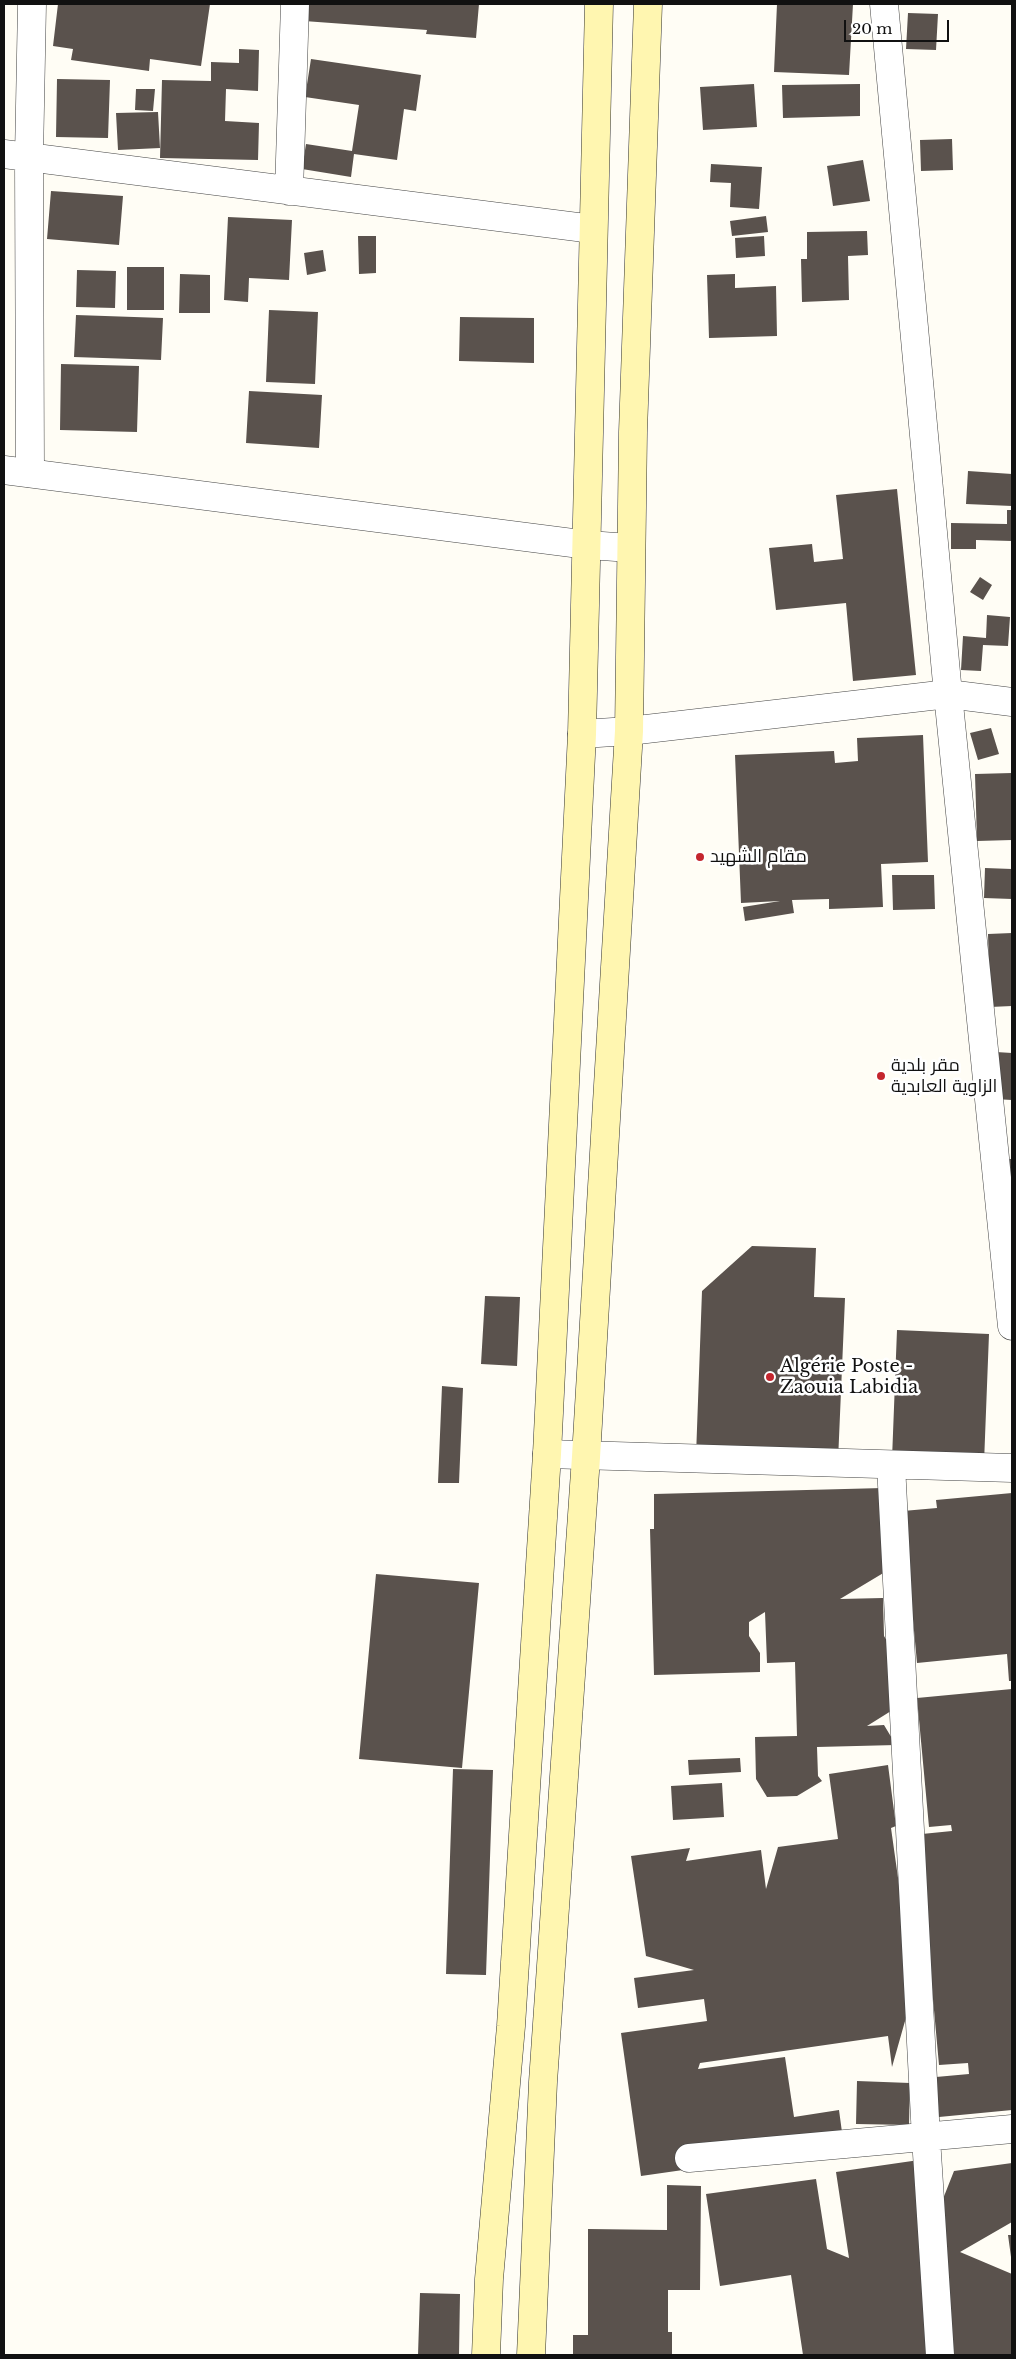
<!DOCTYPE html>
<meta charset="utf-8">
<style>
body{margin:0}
#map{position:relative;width:1016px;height:2359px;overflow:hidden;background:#fffdf5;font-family:"Libre Baskerville",serif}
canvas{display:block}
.frame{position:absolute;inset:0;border:5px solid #111;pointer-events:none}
.scale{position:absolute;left:844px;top:20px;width:105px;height:22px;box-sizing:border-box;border:2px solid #111;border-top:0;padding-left:6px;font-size:15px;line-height:18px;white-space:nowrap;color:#111;-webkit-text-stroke:4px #fff;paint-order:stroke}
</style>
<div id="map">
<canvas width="1016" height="2359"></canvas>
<div class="frame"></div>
<div class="scale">20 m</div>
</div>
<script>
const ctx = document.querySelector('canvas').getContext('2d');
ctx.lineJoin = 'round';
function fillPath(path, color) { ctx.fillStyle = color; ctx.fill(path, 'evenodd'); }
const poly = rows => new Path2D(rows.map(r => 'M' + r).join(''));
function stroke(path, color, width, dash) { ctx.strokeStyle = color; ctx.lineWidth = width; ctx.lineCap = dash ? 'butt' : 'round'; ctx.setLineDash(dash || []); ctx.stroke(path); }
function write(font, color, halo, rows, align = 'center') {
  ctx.font = font + ' "Libre Baskerville",Cairo,serif'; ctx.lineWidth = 5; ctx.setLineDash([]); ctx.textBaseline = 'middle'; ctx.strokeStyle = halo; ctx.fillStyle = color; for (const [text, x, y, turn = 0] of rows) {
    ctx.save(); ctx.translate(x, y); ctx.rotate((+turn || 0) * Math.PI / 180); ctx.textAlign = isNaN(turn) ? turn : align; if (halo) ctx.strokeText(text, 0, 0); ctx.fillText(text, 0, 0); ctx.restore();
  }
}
const building = poly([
 [58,4,210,4,201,66,150,59,149,71,71,60,73,49,53,46],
 [305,4,479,4,476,38,426,34,427,30,304,21],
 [777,4,853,4,849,75,774,72],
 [908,13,938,14,936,50,906,49],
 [239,49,259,50,258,91,226,89,225,121,259,123,258,160,160,158,162,80,211,81,211,62,239,63],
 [311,59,421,75,416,111,404,109,397,160,354,154,351,177,302,169,306,144,352,151,359,105,305,97],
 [57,79,110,80,108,138,56,137],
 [754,84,757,127,703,130,700,87],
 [860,84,860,116,783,118,782,85],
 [136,89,155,89,153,111,135,110],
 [158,112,160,148,118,150,116,113],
 [952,139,953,170,921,171,920,140],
 [863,160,870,201,833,206,827,166],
 [711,164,762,167,759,209,730,207,731,183,710,182],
 [51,191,123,196,119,245,47,239],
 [766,216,768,232,732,236,730,221],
 [228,217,292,220,289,280,249,278,248,302,224,300],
 [867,231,868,255,848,256,849,300,802,302,801,259,807,259,807,232],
 [358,236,376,236,376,273,359,274],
 [764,236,765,256,736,258,735,238],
 [323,250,326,271,307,275,304,253],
 [127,267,164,267,164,310,127,310],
 [77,270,116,271,115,308,76,307],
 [180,274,210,275,210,313,179,313],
 [735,274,735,288,776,286,777,336,709,338,707,275],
 [269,310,318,312,315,384,266,382],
 [76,315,163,318,161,360,74,357],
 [460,317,534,318,534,363,459,361],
 [61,364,139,366,137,432,60,430],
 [249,391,322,395,319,448,246,443],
 [968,471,1012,474,1012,506,966,504],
 [897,489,916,675,853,681,846,603,776,610,769,548,812,544,814,562,843,559,836,495],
 [1007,510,1012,510,1012,541,976,540,976,549,951,549,951,523,1007,524],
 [980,577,992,585,983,600,970,592],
 [987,615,1010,617,1008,646,983,645,981,671,961,670,963,636,986,638],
 [991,728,999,754,978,760,970,733],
 [923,735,928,862,881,864,883,907,829,909,829,899,792,900,794,913,745,921,743,907,780,901,741,903,735,755,834,751,835,763,858,761,857,738],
 [1012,773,1012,840,977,841,975,774],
 [985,868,1012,869,1012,899,984,898],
 [892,875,934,875,935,909,893,910],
 [1012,933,1012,1006,990,1007,988,934],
 [996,1052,1012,1053,1012,1100,994,1099],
 [1007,1159,1012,1159,1012,1205],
 [752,1246,816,1248,814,1297,845,1298,838,1461,696,1456,702,1291],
 [485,1296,520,1297,517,1366,481,1364],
 [897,1330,989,1334,984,1463,892,1459],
 [442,1386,463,1388,459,1483,438,1483],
 [883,1488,885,1572,840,1599,883,1598,884,1636,890,1646,891,1711,867,1726,884,1725,896,1745,817,1747,818,1776,822,1781,797,1796,767,1797,756,1779,755,1737,797,1736,795,1662,767,1663,765,1612,749,1622,749,1636,760,1653,760,1672,654,1675,650,1529,654,1529,654,1494],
 [1012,1493,1012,1681,1009,1681,1007,1654,917,1663,903,1511,937,1508,936,1500],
 [376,1574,479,1583,462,1768,359,1759],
 [1012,1689,1012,2110,939,2117,936,2077,969,2074,968,2063,939,2065,921,1867,922,1834,952,1831,951,1825,929,1827,917,1698],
 [740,1758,741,1772,689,1775,688,1760],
 [888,1765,896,1826,891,1828,908,1949,926,1947,892,2067,888,2036,700,2063,698,2069,785,2057,794,2117,839,2110,844,2147,641,2176,621,2033,707,2021,704,1999,638,2008,634,1978,694,1970,646,1956,631,1856,690,1848,686,1861,761,1850,766,1889,778,1847,838,1839,829,1774],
 [453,1769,493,1770,486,1975,446,1974],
 [722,1783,724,1817,673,1820,671,1786],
 [857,2081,910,2083,909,2125,856,2124],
 [926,2159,932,2197,916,2200,939,2209,954,2171,1012,2163,1012,2222,960,2252,1012,2274,1012,2355,803,2355,791,2275,720,2286,706,2194,816,2179,827,2249,849,2258,836,2172],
 [667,2185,701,2186,700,2290,668,2290,668,2332,672,2332,672,2355,573,2355,573,2335,588,2335,588,2229,667,2230],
 [1008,2235,1012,2235,1012,2256,1011,2257],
 [420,2293,460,2294,459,2355,418,2355]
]);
const minor = poly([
 [884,4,948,694,1012,1326],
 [4,154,593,229],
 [289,191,295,4],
 [30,473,29,157,32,4],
 [547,1454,1012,1468],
 [891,1465,926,2138,940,2355],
 [689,2158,1012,2129]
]);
const tertiary = poly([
 [4,470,588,545,630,548],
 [582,734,629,731,948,694,1012,702]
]);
const secondary = poly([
 [486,2355,489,2279,511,2026,547,1454,582,734,599,4],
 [531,2355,543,2082,586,1457,629,731,633,432,648,4]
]);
const markers = [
 [700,857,5,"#c4262e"],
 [881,1076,5,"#c4262e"],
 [770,1377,5,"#c4262e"]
];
const poiNames = [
 ["مقام الشهيد",710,857],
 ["مقر بلدية",891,1066],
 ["الزاوية العابدية",891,1087],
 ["Algérie Poste -",780,1367],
 ["Zaouia Labidia",780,1388]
];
fillPath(building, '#5a524d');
stroke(minor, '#444', 29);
stroke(tertiary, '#444', 29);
stroke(secondary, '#333', 29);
stroke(minor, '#fff', 28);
stroke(tertiary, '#fff', 28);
stroke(secondary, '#fff6b0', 28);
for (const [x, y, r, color] of markers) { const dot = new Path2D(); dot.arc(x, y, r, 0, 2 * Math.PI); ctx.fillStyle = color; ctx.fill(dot); stroke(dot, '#fff', 2); }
write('18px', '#111', '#fff', poiNames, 'left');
</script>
